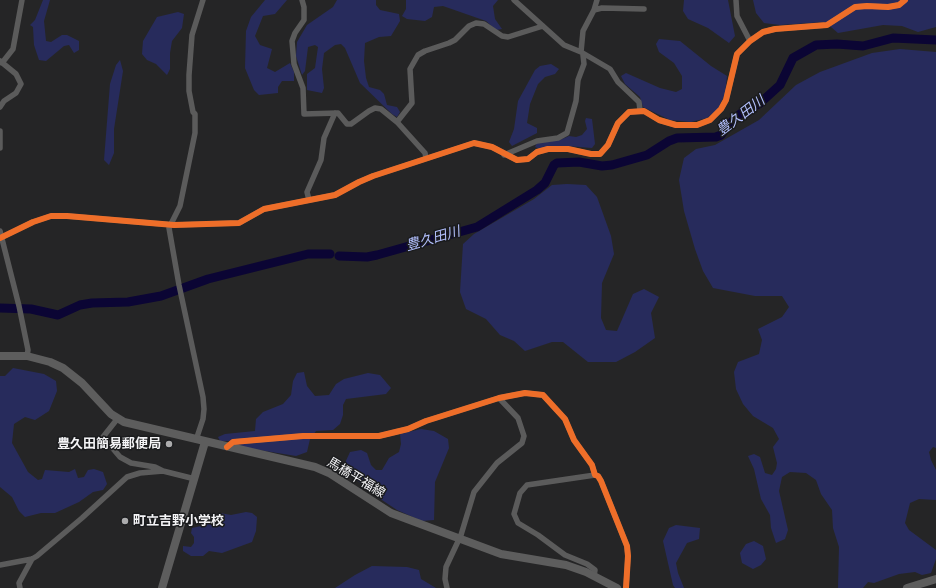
<!DOCTYPE html>
<meta charset="utf-8">
<style>
body{margin:0}
canvas{display:block;background:#252526}
</style>
<canvas width="936" height="588"></canvas>
<script>
const ctx = document.querySelector('canvas').getContext('2d');
ctx.lineJoin = 'round';
function fillPath(path, color) { ctx.fillStyle = color; ctx.fill(path, 'evenodd'); }
const poly = rows => new Path2D(rows.map(r => 'M' + r).join(''));
function stroke(path, color, width, dash) { ctx.strokeStyle = color; ctx.lineWidth = width; ctx.lineCap = dash ? 'butt' : 'round'; ctx.setLineDash(dash || []); ctx.stroke(path); }
function write(font, color, halo, rows, align = 'center') {
  ctx.font = font + ' "PT Sans","Noto Sans JP",sans-serif'; ctx.lineWidth = 3; ctx.setLineDash([]); ctx.textBaseline = 'middle'; ctx.strokeStyle = halo; ctx.fillStyle = color; for (const [text, x, y, turn = 0] of rows) {
    ctx.save(); ctx.translate(x, y); ctx.rotate((+turn || 0) * Math.PI / 180); ctx.textAlign = isNaN(turn) ? turn : align; if (halo) ctx.strokeText(text, 0, 0); ctx.fillText(text, 0, 0); ctx.restore();
  }
}
const green = poly([
 [43,0,50,0,44,21,46,41,51,42,62,35,67,35,79,41,79,50,74,53,69,45,64,46,46,61,39,60,34,45,33,27,30,25,35,20],
 [265,0,287,0,275,14,263,16,255,36,260,45,272,49,267,68,275,72,290,63,294,72,294,81,282,81,278,87,278,93,259,95,254,90,245,68,246,31,251,17],
 [337,0,376,0,376,5,380,10,399,14,400,21,391,36,379,37,365,43,364,61,366,78,369,87,380,90,384,94,387,105,397,107,400,112,397,117,392,114,360,83,345,48,341,44,335,45,324,53,322,69,324,88,322,93,307,90,307,74,315,68,318,47,315,45,308,47,305,71,302,75,296,56,297,42,307,25,333,7],
 [406,0,498,0,493,6,495,19,502,29,496,30,486,21,443,6,434,7,432,17,425,21,407,19,402,16,406,9],
 [684,0,728,0,735,36,729,43,708,28,688,19,683,11],
 [753,0,936,0,936,27,918,32,902,26,883,25,838,33,825,22,780,25,764,23,756,13],
 [178,12,184,14,182,28,172,41,170,53,170,69,167,75,156,64,147,60,142,54,143,41,157,17],
 [659,39,680,41,711,66,727,76,725,94,718,109,707,118,691,122,670,120,643,107,640,97,625,84,621,76,626,73,660,88,676,92,682,89,682,76,674,63,659,52,656,44],
 [900,49,936,52,936,448,933,447,929,452,931,460,936,470,936,500,919,499,910,503,905,523,909,530,936,550,936,559,931,573,922,575,915,572,899,574,874,583,868,582,863,588,838,588,839,547,833,528,832,510,821,494,816,480,806,473,790,472,782,477,779,491,788,530,785,539,776,543,771,528,770,515,761,499,754,469,748,456,754,454,760,457,765,473,772,475,776,469,777,463,773,447,779,439,773,428,753,416,743,404,736,389,734,372,738,362,759,354,762,340,758,329,782,317,789,307,782,296,755,296,713,288,703,271,695,249,684,211,679,180,684,158,696,149,715,145,759,120,796,85,820,72,872,53],
 [120,60,123,71,114,129,114,153,109,165,104,160,110,84,116,65],
 [551,64,559,69,555,74,545,77,538,84,530,104,527,123,537,128,537,133,512,146,509,142,514,129,518,101,535,70,540,66],
 [586,118,592,119,595,144,592,148,567,146,540,149,535,147,537,143,560,140,569,136,576,137,582,135,587,129,585,121],
 [567,184,586,185,597,197,611,236,614,254,602,283,601,318,606,330,617,331,633,294,644,289,659,297,651,313,655,338,635,352,616,362,588,362,563,342,552,342,525,351,514,341,500,335,486,319,466,309,460,292,463,244,474,234,534,199,552,185],
 [13,368,44,374,56,381,57,391,49,411,35,420,25,417,14,424,12,443,28,472,38,480,42,479,45,470,69,472,75,469,78,478,84,477,88,470,94,469,103,472,107,484,103,490,93,492,79,502,55,513,41,513,25,517,19,511,12,497,0,487,0,376,5,376],
 [304,372,307,386,315,396,329,395,336,384,344,379,368,373,380,375,391,388,386,394,346,399,343,405,343,415,340,424,333,430,316,431,310,439,307,452,296,456,241,447,232,441,220,441,218,437,225,434,255,431,256,419,263,412,283,404,291,395,293,381,297,373],
 [421,429,434,431,448,439,449,448,435,482,434,520,422,521,397,510,376,496,346,471,345,463,350,452,361,450,367,453,371,465,376,470,382,470,389,458,399,452,401,444,400,434],
 [246,512,252,513,257,517,256,531,252,542,222,553,209,551,203,556,191,556,183,551,183,546,191,547,194,543,194,537,191,533,192,528,206,525,220,513,231,515],
 [676,525,700,528,699,539,687,543,676,563,678,573,684,588,675,588,673,585,663,541,669,528],
 [754,541,763,546,766,559,761,565,753,569,742,563,740,553,746,544],
 [372,566,407,567,419,570,421,579,436,588,335,588,355,575]
]);
const river = poly([
 [339,256,367,257,377,255,477,227,537,190,545,183,554,165,557,163,579,162,602,166,612,165,647,155,669,141,677,138,716,137,721,135,735,118,744,111,759,104,780,85,793,58,816,45,837,44,863,46,893,38,936,40],
 [0,308,31,309,58,315,80,305,92,303,128,302,161,296,208,279,308,254,330,254]
]);
const street = poly([
 [302,0,304,7,304,20,295,33,292,41,294,64,303,88,304,114,338,113,347,124,351,124,369,111,375,108,381,109,397,122,425,153,426,158],
 [514,0,564,45,581,52,610,69,618,82,639,102,640,110],
 [736,0,737,16,750,41],
 [594,10,597,0],
 [581,52,583,31,594,10,602,8,644,9],
 [2,63,13,49,22,0],
 [0,107,4,101,16,93,21,84,16,74,0,61],
 [397,122,412,103,410,69,418,55,425,51,449,43,455,40,469,26,476,23,484,24,502,36,508,37,543,26],
 [0,131,0,148],
 [504,155,537,141,558,138,567,133,576,101,578,80,584,64,583,55],
 [309,200,307,192,321,160,324,138,335,113],
 [0,231,19,306,28,350,27,356],
 [0,238,33,222,51,216,67,216,174,225,239,223,264,209,335,195,359,182,373,176,474,143,492,147,517,160,528,159,537,152,548,149,568,149,591,154,600,154,608,145,618,123,629,112,644,111,659,120,676,125,697,125,710,120,721,109,726,100,737,54,750,41,763,32,775,29,827,25,855,7,867,6,888,7,899,5,905,0],
 [118,418,103,437,120,457,131,463,155,467,163,471],
 [196,440,203,419,204,409,203,397,179,285,169,228,180,206,195,133,195,114,193,112,189,91,189,75,192,35,203,0],
 [227,447,233,442,303,436,379,436,408,429,426,421,499,398,525,393,543,395,565,419,574,440,592,465,595,475,598,476,601,481,627,546,628,556,626,588],
 [0,565,32,559,37,556,82,518,127,477,140,473,163,471,195,479],
 [594,576,595,570,587,564,565,555,538,535,518,523,514,514,520,493,527,485,595,475],
 [20,588,19,583,32,559],
 [447,588,445,579,446,567,461,535,474,492,497,463,522,443,524,436,518,418,499,398]
]);
const secondary = poly([
 [0,356,27,356,50,362,63,368,82,383,111,414,124,422,315,467,329,473,391,513,407,519,501,554,566,565,586,572,617,588],
 [162,588,205,442],
 [907,588,936,579]
]);
const cycleway = poly([
 [0,238,33,222,51,216,67,216,174,225,239,223,264,209,335,195,359,182,373,176,474,143,492,147,517,160,528,159,537,152,548,149,568,149,591,154,600,154,608,145,618,123,629,112,644,111,659,120,676,125,697,125,710,120,721,109,726,100,737,54,750,41,763,32,775,29,827,25,855,7,867,6,888,7,899,5,905,0],
 [227,447,233,442,303,436,379,436,408,429,426,421,499,398,525,393,543,395,565,419,574,440,592,465,595,475,598,476,601,481,627,546,628,556,626,588]
]);
const markers = [
 [169,444,4,"#acacad"],
 [125,521,4,"#acacad"]
];
const poiNames = [
 ["豊久田簡易郵便局",161,444],
 ["町立吉野小学校",133,521,"left"]
];
const streetNames = [
 ["馬橋平福線",356,478,31]
];
const waterNames = [
 ["豊久田川",741,116,-37],
 ["豊久田川",433,239,-16]
];
fillPath(green, '#272b5c');
stroke(river, '#0b0534', 9);
stroke(street, '#5b5b5b', 5.5);
stroke(secondary, '#5d5d5d', 8);
stroke(cycleway, '#ee6e29', 6);
for (const [x, y, r, color] of markers) { const dot = new Path2D(); dot.arc(x, y, r, 0, 2 * Math.PI); ctx.fillStyle = color; ctx.fill(dot); stroke(dot, '#1a1b1d', 1.5); }
write('bold 13px', '#f4f4f6', '#1a1b1d', poiNames, 'right');
write('13px', '#f4f4f6', '#1a1b1d', streetNames);
write('italic 14px', '#b2bffd', '#1a1b1d', waterNames);
</script>
